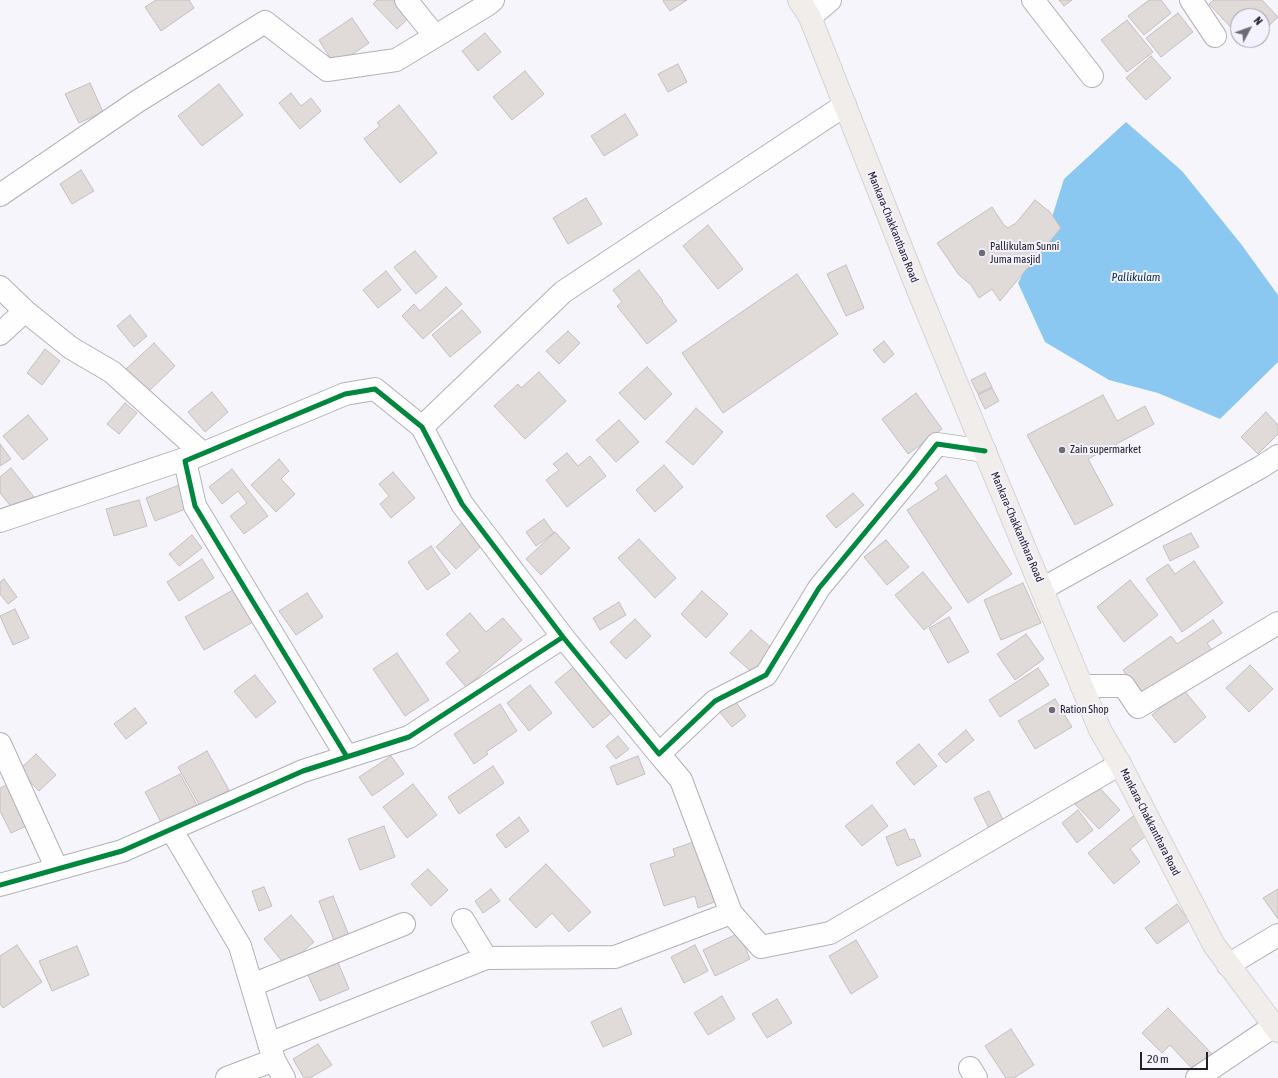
<!DOCTYPE html>
<style>
body{margin:0}
#map{position:relative;width:1278px;height:1078px;overflow:hidden;background:#f6f5fc;font-family:"Asap Condensed",sans-serif}
canvas{display:block}
.north{position:absolute;left:1230px;top:8px;width:40px;height:40px;box-sizing:border-box;background:#f5f2ff;border:1px solid #a19eab;border-radius:50%;rotate:49deg;font-size:11px;font-weight:700;line-height:16px;text-align:center;color:#23202c}
.north::after{content:'';display:block;margin:auto;width:14px;height:18px;background:#6d6b75;clip-path:polygon(50% 0,100% 100%,50% 72%,0 100%)}
.scale{position:absolute;left:1140px;top:1052px;width:68px;height:18px;box-sizing:border-box;border:2px solid #23202c;border-top:0;padding-left:5px;font-size:12px;line-height:14px;white-space:nowrap;color:#23202c;-webkit-text-stroke:3px #f5f2ff;paint-order:stroke}
</style>
<div id="map">
<canvas width="1278" height="1078"></canvas>
<div class="north">N</div>
<div class="scale">20 m</div>
</div>
<script>
const ctx = document.querySelector('canvas').getContext('2d');
ctx.lineJoin = 'round';
function fillPath(path, color) { ctx.fillStyle = color; ctx.fill(path, 'evenodd'); }
const poly = rows => new Path2D(rows.map(r => 'M' + r).join(''));
function stroke(path, color, width, dash) { ctx.strokeStyle = color; ctx.lineWidth = width; ctx.lineCap = dash ? 'butt' : 'round'; ctx.setLineDash(dash || []); ctx.stroke(path); }
function write(font, color, halo, rows, align = 'center') {
  ctx.font = font + ' "Asap Condensed",sans-serif'; ctx.lineWidth = 4; ctx.setLineDash([]); ctx.textBaseline = 'middle'; ctx.strokeStyle = halo; ctx.fillStyle = color; for (const [text, x, y, turn = 0] of rows) {
    ctx.save(); ctx.translate(x, y); ctx.rotate((+turn || 0) * Math.PI / 180); ctx.textAlign = isNaN(turn) ? turn : align; if (halo) ctx.strokeText(text, 0, 0); ctx.fillText(text, 0, 0); ctx.restore();
  }
}
const water = poly([
 [1126,122,1182,171,1241,244,1278,295,1278,362,1220,419,1158,393,1109,380,1045,342,1018,283,1053,214,1064,179]
]);
const building = poly([
 [156,0,189,0,194,8,161,31,145,7,156,0],
 [377,0,404,0,415,12,397,29,373,4,377,0],
 [664,0,687,0,670,11,663,1,664,0],
 [1059,0,1072,0,1064,6,1059,0],
 [1149,0,1161,0,1171,13,1144,35,1128,16,1149,0],
 [1214,0,1262,0,1278,17,1262,32,1262,16,1238,16,1238,35,1209,4,1214,0],
 [1178,13,1193,32,1161,57,1146,38,1178,13],
 [352,18,369,43,335,66,319,40,352,18],
 [1127,20,1153,52,1127,72,1101,40,1127,20],
 [485,33,501,52,478,71,462,51,485,33],
 [1242,40,1253,40,1247,45,1242,40],
 [1151,56,1171,78,1146,100,1126,78,1151,56],
 [678,64,687,82,668,92,658,74,678,64],
 [525,71,544,94,512,120,493,97,525,71],
 [90,83,103,112,79,123,65,94,90,83],
 [219,84,243,115,202,146,178,116,219,84],
 [291,93,301,106,311,98,321,111,300,129,279,103,291,93],
 [399,105,437,153,400,183,364,139,380,126,377,123,399,105],
 [625,114,638,135,604,156,591,136,625,114],
 [81,170,94,191,72,204,60,184,81,170],
 [586,198,602,224,568,244,553,218,586,198],
 [1035,200,1050,212,1061,228,1000,301,992,289,979,298,971,285,959,275,937,243,992,207,1004,225,1008,228,1016,223,1035,200],
 [708,225,743,269,718,289,683,246,708,225],
 [415,251,437,277,416,294,394,267,415,251],
 [846,265,864,308,846,316,827,274,846,265],
 [639,270,663,301,662,302,677,321,647,344,617,306,622,302,613,290,639,270],
 [386,271,401,290,378,308,363,290,386,271],
 [797,274,838,334,723,413,682,353,797,274],
 [446,287,462,304,423,339,402,316,414,304,420,311,446,287],
 [462,310,481,332,450,357,432,335,462,310],
 [130,315,147,336,134,347,117,326,130,315],
 [568,331,580,343,559,364,546,351,568,331],
 [884,341,894,354,884,363,873,350,884,341],
 [154,343,175,366,148,392,126,369,154,343],
 [45,349,60,361,42,385,27,373,45,349],
 [647,367,672,394,645,420,619,393,647,367],
 [539,372,566,401,525,439,494,406,518,384,521,388,539,372],
 [985,373,992,387,978,394,971,380,985,373],
 [992,388,999,401,985,409,978,395,992,388],
 [212,392,228,412,205,432,188,412,212,392],
 [916,393,942,429,908,454,882,419,916,393],
 [1103,395,1117,421,1145,406,1154,424,1088,459,1113,505,1075,525,1027,435,1103,395],
 [125,403,137,413,119,434,107,424,125,403],
 [696,408,723,432,693,465,666,442,696,408],
 [1266,412,1278,425,1278,434,1258,454,1241,437,1266,412],
 [28,415,48,439,23,460,3,436,28,415],
 [619,420,639,442,616,462,596,440,619,420],
 [0,444,11,459,0,466,0,444],
 [567,453,578,466,590,456,606,476,567,507,546,480,559,470,553,464,567,453],
 [279,459,289,471,281,479,295,494,276,512,251,485,279,459],
 [664,465,683,487,655,512,636,490,664,465],
 [11,468,34,497,15,511,0,493,0,477,11,468],
 [232,469,268,516,244,534,230,516,247,503,238,491,222,504,209,487,232,469],
 [393,472,415,498,391,518,380,504,389,496,379,484,393,472],
 [946,475,1012,574,968,603,907,510,939,489,935,483,946,475],
 [179,485,188,508,155,521,146,498,179,485],
 [853,493,864,505,836,528,826,516,853,493],
 [139,500,147,526,114,536,106,509,139,500],
 [467,518,487,541,456,569,436,547,467,518],
 [544,519,554,533,536,546,526,532,544,519],
 [555,532,570,548,541,575,526,559,555,532],
 [1191,533,1199,547,1170,561,1163,546,1191,533],
 [192,535,202,548,179,566,169,554,192,535],
 [639,539,676,578,655,598,618,558,639,539],
 [886,540,909,567,887,585,864,557,886,540],
 [431,546,450,574,427,590,408,562,431,546],
 [202,559,214,578,179,601,167,582,202,559],
 [1194,561,1223,603,1182,632,1146,579,1168,564,1175,574,1194,561],
 [923,572,952,608,924,630,895,595,923,572],
 [4,579,17,597,8,604,0,594,0,582,4,579],
 [1130,580,1158,615,1124,642,1097,607,1130,580],
 [1023,583,1041,623,1001,640,984,600,1023,583],
 [233,590,238,600,254,591,267,614,204,650,185,617,233,590],
 [702,591,728,614,706,638,681,614,702,591],
 [307,593,323,617,296,635,279,611,307,593],
 [619,602,626,615,600,630,593,618,619,602],
 [15,609,29,638,13,645,0,616,15,609],
 [470,613,486,632,503,618,522,640,466,687,446,663,460,651,446,634,470,613],
 [949,617,969,652,948,663,929,628,949,617],
 [635,619,651,636,626,659,610,642,635,619],
 [1213,620,1222,633,1207,643,1212,650,1142,699,1123,670,1171,636,1177,644,1213,620],
 [751,630,781,656,760,679,730,653,751,630],
 [1026,634,1044,659,1015,680,997,654,1026,634],
 [397,653,429,700,405,716,373,669,397,653],
 [576,665,614,711,593,728,555,682,576,665],
 [1250,665,1273,689,1249,712,1226,688,1250,665],
 [1038,668,1049,685,1000,717,989,700,1038,668],
 [255,675,276,702,256,718,234,691,255,675],
 [530,685,552,713,529,731,507,703,530,685],
 [1183,689,1206,717,1175,743,1152,715,1183,689],
 [732,697,746,716,732,727,717,709,732,697],
 [1055,699,1072,727,1035,749,1018,721,1055,699],
 [500,704,517,731,486,752,488,754,474,764,454,734,500,704],
 [135,708,147,723,126,739,114,724,135,708],
 [966,730,974,740,946,763,938,754,966,730],
 [618,736,629,749,616,759,606,746,618,736],
 [919,744,937,766,914,785,896,763,919,744],
 [207,751,229,790,200,806,178,767,207,751],
 [36,754,56,775,39,791,19,770,36,754],
 [391,756,404,774,372,796,359,777,391,756],
 [638,756,645,774,617,785,610,767,638,756],
 [493,766,504,783,459,814,448,797,493,766],
 [180,774,197,805,162,824,145,792,180,774],
 [11,783,31,824,11,833,0,811,0,788,11,783],
 [413,784,437,815,407,838,383,807,413,784],
 [1096,784,1120,810,1099,829,1075,804,1096,784],
 [989,791,1004,822,989,829,974,798,989,791],
 [872,805,888,826,862,846,845,826,872,805],
 [1078,810,1093,830,1077,843,1062,823,1078,810],
 [1138,812,1153,830,1130,849,1140,862,1114,884,1088,853,1138,812],
 [519,817,529,831,506,848,496,835,519,817],
 [384,826,395,857,360,870,348,839,384,826],
 [905,829,910,840,914,839,921,856,897,866,886,837,905,829],
 [711,836,731,896,698,908,695,896,664,906,650,864,675,856,673,849,711,836],
 [546,864,591,912,569,932,552,913,536,928,509,899,546,864],
 [428,869,448,890,431,906,411,884,428,869],
 [264,887,272,906,259,911,252,891,264,887],
 [491,889,500,901,483,913,475,901,491,889],
 [1278,889,1278,919,1263,898,1278,889],
 [333,896,350,938,335,943,319,901,333,896],
 [1177,904,1189,921,1157,944,1145,928,1177,904],
 [291,915,314,942,286,966,264,939,291,915],
 [739,933,750,959,715,976,703,950,739,933],
 [856,940,878,977,851,994,829,956,856,940],
 [17,945,42,982,3,1008,0,1004,0,956,17,945],
 [695,945,708,971,684,983,671,957,695,945],
 [77,946,89,975,52,991,39,961,77,946],
 [337,960,349,989,320,1001,307,973,337,960],
 [722,996,735,1019,708,1035,694,1013,722,996],
 [777,999,792,1023,767,1038,752,1014,777,999],
 [621,1008,632,1034,603,1047,591,1022,621,1008],
 [1168,1008,1216,1058,1198,1075,1170,1045,1162,1053,1142,1033,1168,1008],
 [1011,1029,1034,1065,1014,1078,1006,1078,985,1046,1011,1029],
 [318,1044,332,1065,310,1078,304,1078,293,1059,318,1044]
]);
const minor = poly([
 [406,0,435,36],
 [1033,0,1092,76],
 [1191,0,1215,36],
 [810,17,830,0],
 [0,195,138,101,265,22,327,70,396,60,487,5,493,0],
 [0,287,25,311,71,348,112,372,202,453,0,521],
 [0,334,25,311],
 [422,427,563,292,845,105],
 [1042,589,1261,467,1278,456],
 [1082,686,1124,686,1138,707,1278,623],
 [0,744,57,869],
 [659,754,681,780,731,913,761,947,830,933,1120,764],
 [347,757,195,506,185,461,345,394,375,389,422,427,462,504,563,637],
 [171,829,240,946,274,1060,284,1078],
 [0,885,122,851,303,771,409,737,563,637,659,754,715,701,766,675,819,588,911,477,937,444,985,451],
 [463,920,486,958],
 [1228,965,1278,935],
 [252,985,404,924],
 [269,1044,486,958,615,957,731,913],
 [970,1068,976,1078],
 [227,1078,274,1060],
 [1197,1078,1274,1026]
]);
const major = poly([
 [799,0,810,17,918,290,1100,730,1120,764,1214,945,1278,1031]
]);
const cycleway = poly([
 [347,757,195,506,185,461,345,394,375,389,422,427,462,504,563,637],
 [0,885,122,851,303,771,409,737,563,637,659,754,715,701,766,675,819,588,911,477,937,444,985,451]
]);
const markers = [
 [982,253,4,"#6d6b75"],
 [1062,450,4,"#6d6b75"],
 [1052,710,4,"#6d6b75"]
];
const streetNames = [
 ["Mankara-Chakkanthara Road",893,227,68],
 ["Mankara-Chakkanthara Road",1017,527,67],
 ["Mankara-Chakkanthara Road",1150,822,63]
];
const poiNames = [
 ["Pallikulam Sunni",990,247],
 ["Juma masjid",990,260],
 ["Zain supermarket",1070,450],
 ["Ration Shop",1060,710]
];
const waterNames = [
 ["Pallikulam",1136,277]
];
fillPath(water, '#8ac8f1');
fillPath(building, '#e0dad9');
stroke(building, '#c5bfbe', 1);
stroke(minor, '#b2b0b8', 24);
stroke(major, '#d4d3d8', 24);
stroke(minor, '#fefeff', 22);
stroke(major, '#f1edea', 22);
stroke(cycleway, '#00873e', 5);
for (const [x, y, r, color] of markers) { const dot = new Path2D(); dot.arc(x, y, r, 0, 2 * Math.PI); ctx.fillStyle = color; ctx.fill(dot); stroke(dot, '#f5f2ff', 1.5); }
write('11px', '#23202c', '#f5f2ff', streetNames);
write('11px', '#23202c', '#f5f2ff', poiNames, 'left');
write('italic 12px', '#083147', '#f5f2ff', waterNames);
</script>
